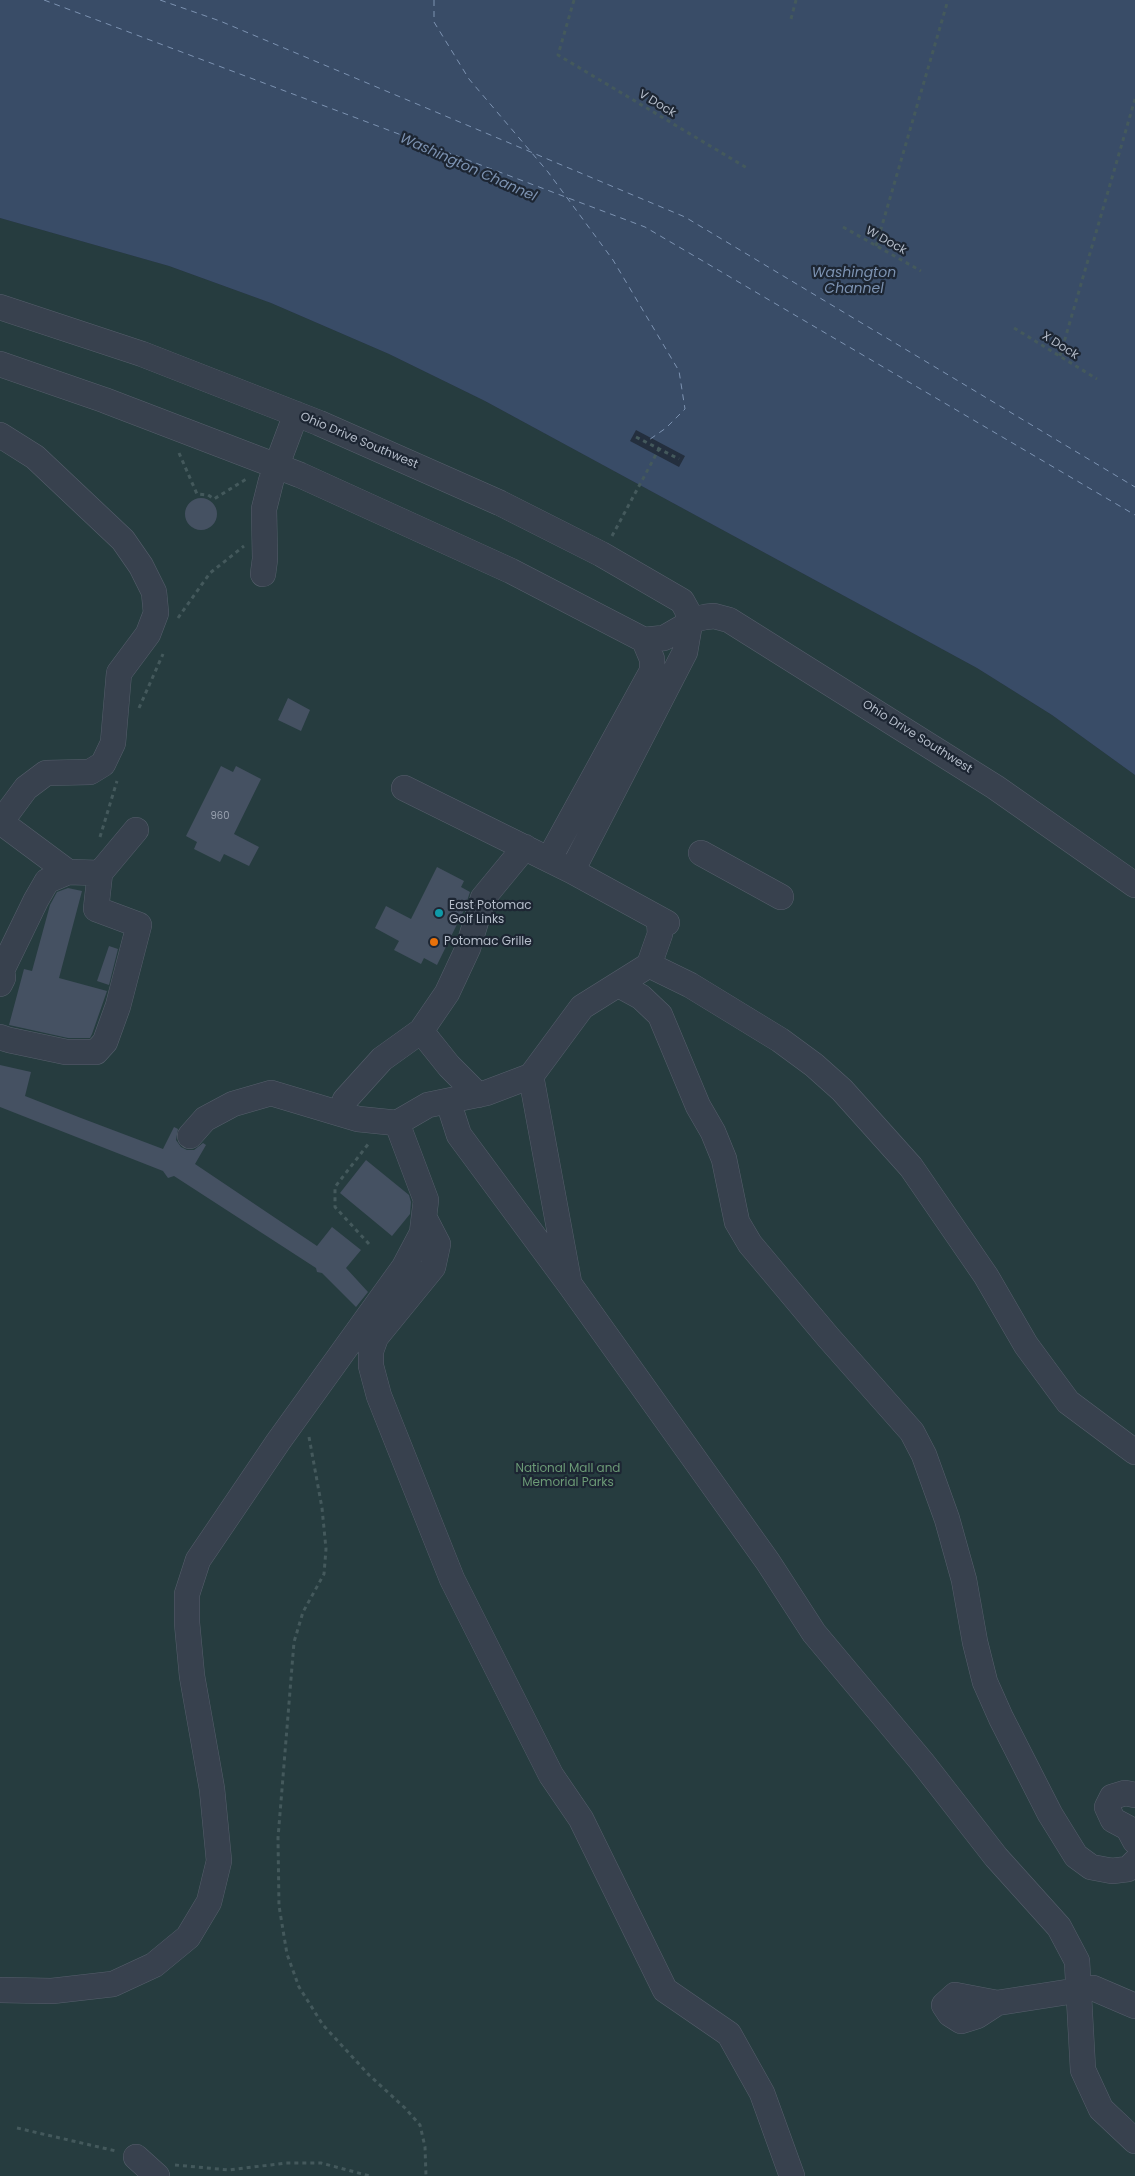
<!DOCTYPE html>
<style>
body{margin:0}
canvas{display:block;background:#242f3e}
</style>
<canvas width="1135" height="2176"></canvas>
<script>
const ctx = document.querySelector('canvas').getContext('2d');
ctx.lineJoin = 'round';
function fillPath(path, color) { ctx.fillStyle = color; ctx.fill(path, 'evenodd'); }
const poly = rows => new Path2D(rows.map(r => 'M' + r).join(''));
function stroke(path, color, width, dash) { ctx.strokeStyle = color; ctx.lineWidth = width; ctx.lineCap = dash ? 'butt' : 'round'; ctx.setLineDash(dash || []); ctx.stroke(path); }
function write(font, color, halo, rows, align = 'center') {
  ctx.font = font + ' Poppins,sans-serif'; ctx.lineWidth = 4.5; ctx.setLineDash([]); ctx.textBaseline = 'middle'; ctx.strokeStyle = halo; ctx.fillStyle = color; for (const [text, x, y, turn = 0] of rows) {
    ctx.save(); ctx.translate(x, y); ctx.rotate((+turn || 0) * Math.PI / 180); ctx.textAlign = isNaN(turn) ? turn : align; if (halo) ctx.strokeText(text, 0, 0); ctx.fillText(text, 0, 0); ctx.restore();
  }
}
const green = poly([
 [0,218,169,266,271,303,389,354,485,401,977,668,1052,715,1135,775,1135,2176,0,2176]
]);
const water = poly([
 [0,0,1135,0,1135,775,1052,715,977,668,485,401,389,354,271,303,169,266,0,218]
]);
const pier = poly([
 [636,430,685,456,679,467,630,441]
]);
const ferry = poly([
 [44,0,645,227,1135,515],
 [160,0,220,21,685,217,1135,487],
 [434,0,434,22,469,79,548,172,613,260,679,371,685,409,666,428,646,442]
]);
const building = poly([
 '185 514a16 16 0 1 1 32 0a16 16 0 1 1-32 0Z',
 [288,698,310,710,301,731,278,720],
 [221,766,233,772,236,766,261,779,234,834,259,847,249,866,224,854,220,862,194,849,197,842,186,836],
 [437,867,464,881,461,887,470,892,464,910,437,965,424,958,421,964,394,950,399,941,375,928,386,906,411,919],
 [68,888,82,891,59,978,107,991,92,1034,90,1038,68,1038,9,1025,24,969,32,971,50,905,57,892],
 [109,946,118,949,109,985,97,981],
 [0,1065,31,1072,25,1096,81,1118,163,1149,174,1127,178,1129,176,1140,181,1147,187,1150,194,1150,203,1143,206,1145,195,1164,317,1246,332,1227,361,1250,346,1268,368,1292,356,1307,322,1273,317,1272,316,1268,174,1176,168,1178,163,1171,0,1107],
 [366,1160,409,1195,411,1202,410,1214,392,1236,340,1193]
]);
const path = poly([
 [574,0,558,55,747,168],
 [791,19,796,0],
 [843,227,921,271],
 [876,246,948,0],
 [1014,328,1097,379],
 [1060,356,1135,99],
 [636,437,679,459],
 [179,453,197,494,208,495,214,499,248,478],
 [612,536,659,449],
 [178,618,210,573,244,546],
 [139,708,163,654],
 [100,837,117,781],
 [369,1244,335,1207,335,1187,369,1143],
 [309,1437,322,1508,326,1549,324,1574,303,1612,294,1642,278,1838,279,1906,287,1954,299,1987,323,2025,369,2075,405,2108,420,2125,425,2147,426,2176],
 [17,2128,116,2151],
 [175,2165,229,2170,286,2163,321,2163,370,2176]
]);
const minor = poly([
 [0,307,142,354,319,423,500,503,601,554,682,601,687,610,690,623,685,652,572,871],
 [0,364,104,400,300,475,511,571,644,640,664,638,697,619,705,617,714,616,729,620,995,787,1135,885],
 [0,435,35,457,123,540,141,566,154,592,156,613,148,634,119,673,113,743,103,764,90,772,46,773,26,788,0,823],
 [263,574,265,559,264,509,271,481,296,414],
 [404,788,572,871,667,923],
 [2,823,68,872],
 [701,853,781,897],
 [549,859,652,671,652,659,644,640],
 [649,965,660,934,659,919],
 [0,984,3,978,2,970,36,900,47,881,68,872,100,873],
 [619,985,641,997,660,1015,698,1106,713,1132,724,1159,737,1222,750,1244,828,1337,912,1432,924,1455,947,1519,964,1580,975,1642,985,1682,1001,1718,1050,1814,1076,1856,1091,1867,1112,1871,1128,1869,1135,1862],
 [421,1031,449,1066,478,1095],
 [0,1037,9,1040,66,1052,96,1052,105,1042,118,1006,139,925,96,909,100,873,136,830],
 [531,1076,569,1282],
 [448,1101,459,1135,570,1285,693,1457,768,1562,814,1633,922,1762,996,1857,1059,1927,1077,1961,1083,2070,1101,2109,1135,2141],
 [340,1112,345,1100,382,1059,421,1031,447,993,468,948,483,898,525,847],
 [190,1136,205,1119,233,1104,271,1093,358,1119,397,1123,428,1105,486,1093,531,1076,582,1007,649,965,690,985,780,1040,814,1065,842,1090,911,1167,986,1276,1026,1345,1068,1402,1135,1452],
 [424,1217,438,1244,433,1267,376,1337,371,1351,371,1366,379,1396,452,1579,551,1775,581,1819,665,1990,729,2034,762,2093,792,2176],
 [1135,1795,1125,1793,1112,1797,1107,1807,1113,1820,1128,1828,1135,1841],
 [0,1990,52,1991,113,1984,154,1965,188,1937,209,1902,219,1861,212,1789,192,1676,187,1623,187,1594,198,1560,278,1442,404,1267,422,1233,426,1200,397,1123],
 [997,2003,977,2016,961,2021,950,2014,944,2005,955,1995,997,2003,1093,1988,1135,2006],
 [136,2157,157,2176]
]);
const markers = [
 [439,913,5,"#0f9aa8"],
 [434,942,5,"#e8710a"]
];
const numberNames = [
 ["960",220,816]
];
const streetNames = [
 ["V Dock",657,104,31],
 ["W Dock",886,241,29],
 ["X Dock",1060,346,32],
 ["Ohio Drive Southwest",359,441,23],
 ["Ohio Drive Southwest",917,737,32]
];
const poiNames = [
 ["East Potomac",449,906],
 ["Golf Links",449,920],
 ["Potomac Grille",444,942]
];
const parkNames = [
 ["National Mall and",568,1469],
 ["Memorial Parks",568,1483]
];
const waterNames = [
 ["Washington Channel",468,168,24],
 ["Washington",854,273],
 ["Channel",854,289]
];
fillPath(green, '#263c3f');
fillPath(water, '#394c67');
fillPath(pier, '#242f3e');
stroke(ferry, '#7c92b1', 1, [6, 5]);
fillPath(building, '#455162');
stroke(minor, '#565f6c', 26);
stroke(path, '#44595c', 3, [4, 4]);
stroke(minor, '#38414e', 25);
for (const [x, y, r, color] of markers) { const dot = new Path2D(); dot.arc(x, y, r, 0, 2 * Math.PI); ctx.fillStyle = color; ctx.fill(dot); stroke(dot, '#1d2633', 2); }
write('10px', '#98a1af', null, numberNames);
write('12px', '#b4bcc9', '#1d2633', streetNames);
write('12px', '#b4bcc9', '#1d2633', poiNames, 'left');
write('12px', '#6b9a76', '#1d2633', parkNames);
write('italic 14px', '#7c92b1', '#1d2633', waterNames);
</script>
